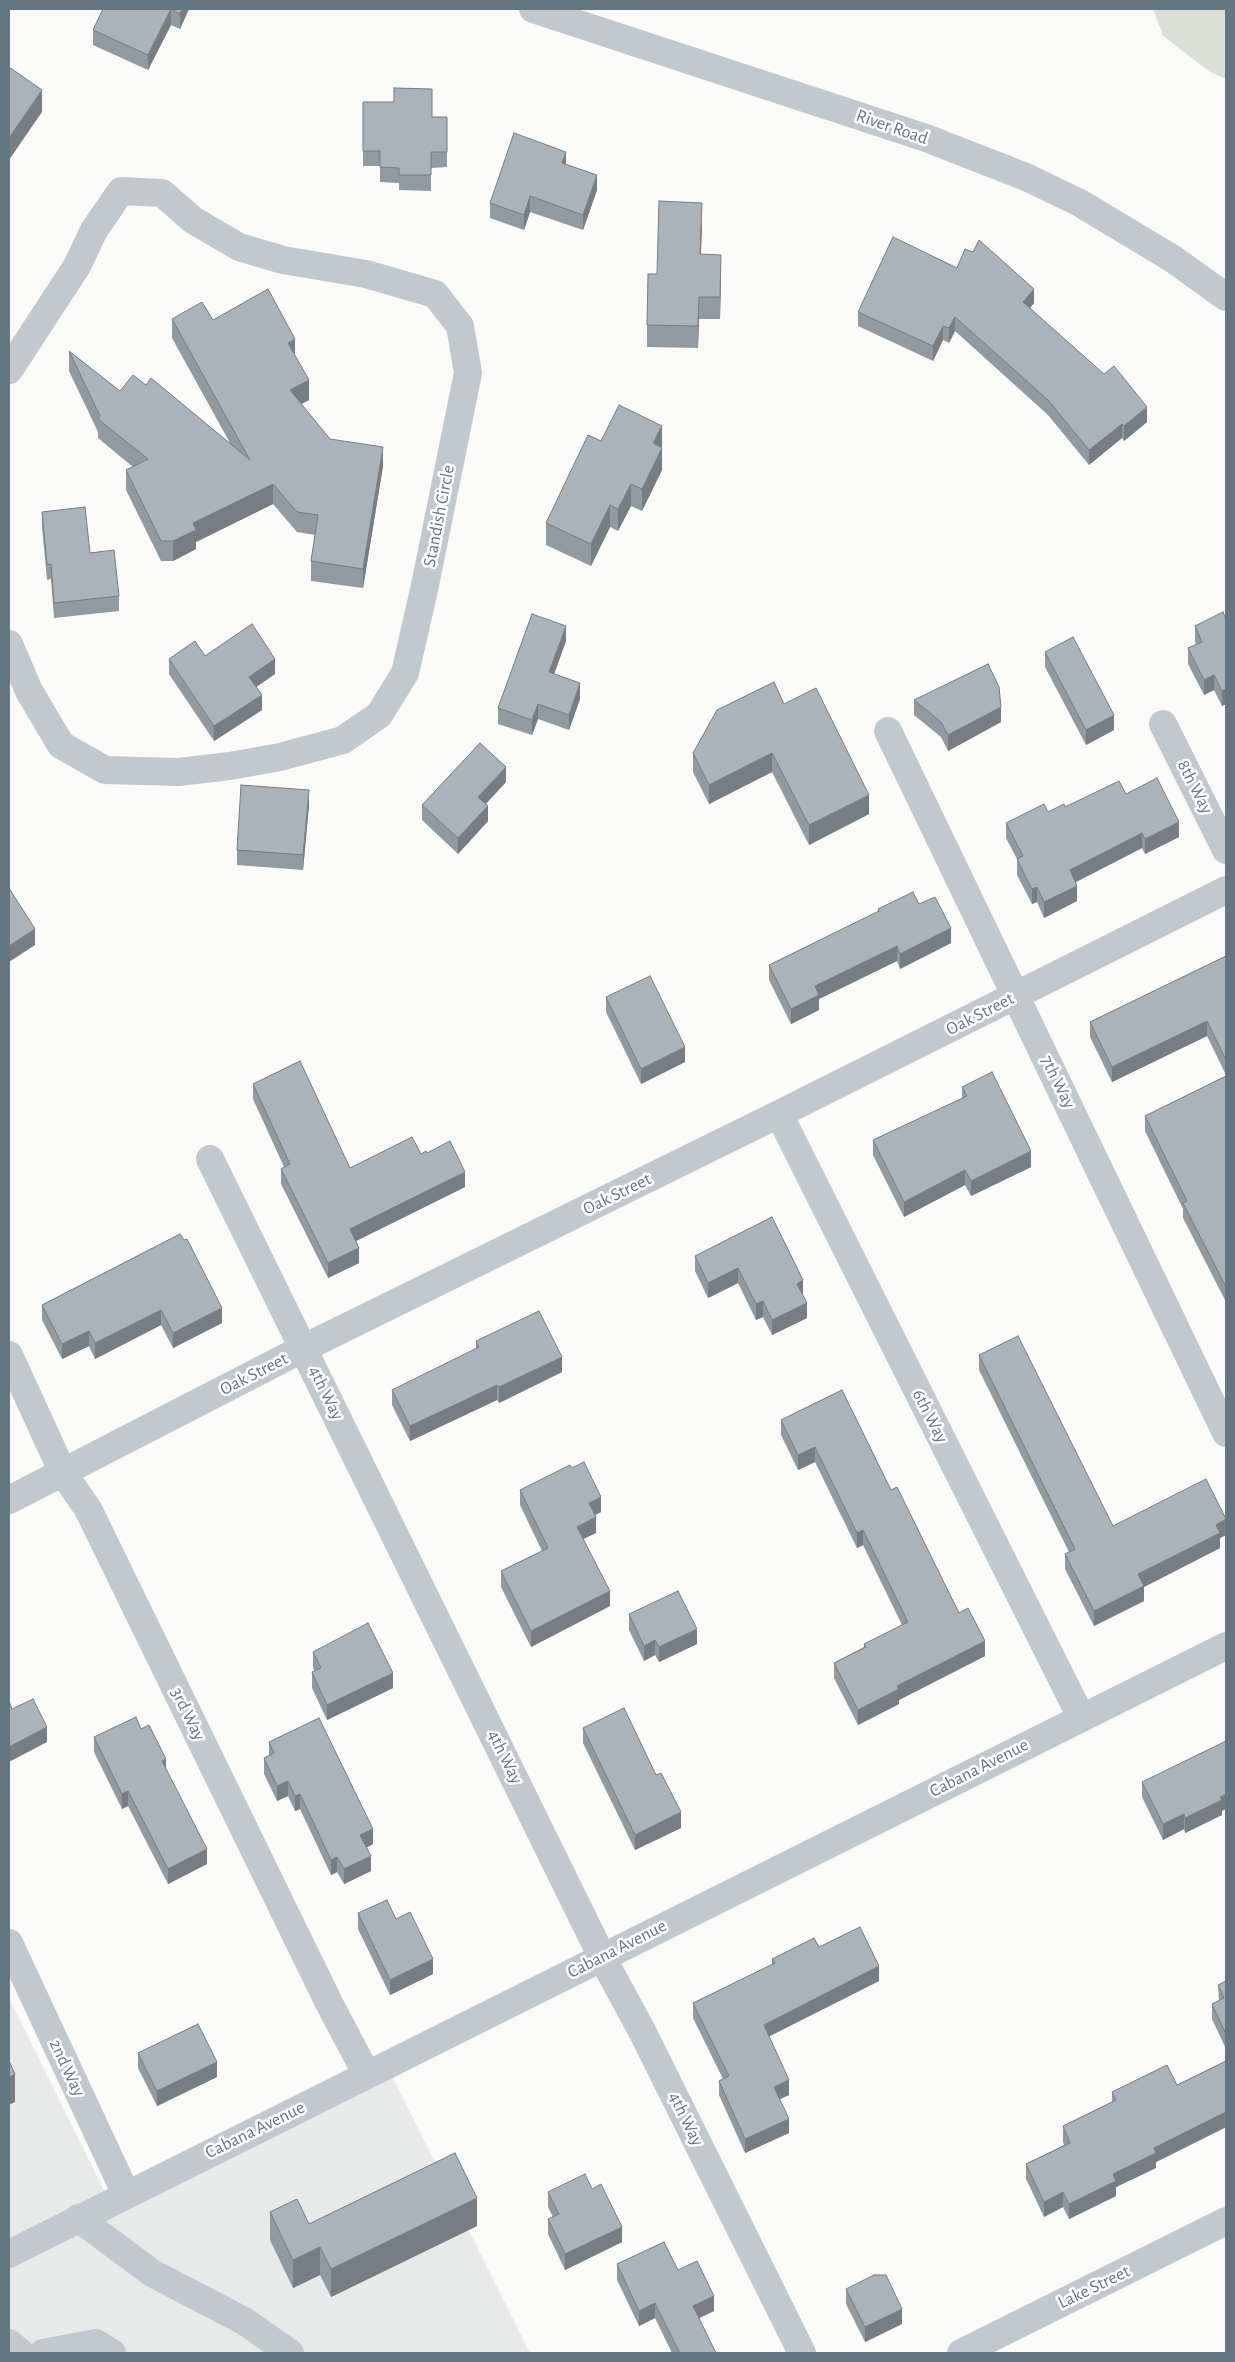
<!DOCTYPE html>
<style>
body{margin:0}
#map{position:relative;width:1235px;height:2362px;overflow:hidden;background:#fafaf8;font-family:"Alegreya Sans",sans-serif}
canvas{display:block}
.frame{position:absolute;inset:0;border:10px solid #657683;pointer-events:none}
</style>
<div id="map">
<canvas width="1235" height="2362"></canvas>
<div class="frame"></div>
</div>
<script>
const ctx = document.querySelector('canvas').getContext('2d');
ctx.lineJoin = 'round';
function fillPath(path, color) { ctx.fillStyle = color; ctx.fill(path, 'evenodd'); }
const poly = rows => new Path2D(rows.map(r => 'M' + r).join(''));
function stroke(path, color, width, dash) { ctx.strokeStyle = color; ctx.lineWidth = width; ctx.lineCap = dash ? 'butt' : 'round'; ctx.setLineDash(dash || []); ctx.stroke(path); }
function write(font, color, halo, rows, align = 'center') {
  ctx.font = font + ' "Alegreya Sans",sans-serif'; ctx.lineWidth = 5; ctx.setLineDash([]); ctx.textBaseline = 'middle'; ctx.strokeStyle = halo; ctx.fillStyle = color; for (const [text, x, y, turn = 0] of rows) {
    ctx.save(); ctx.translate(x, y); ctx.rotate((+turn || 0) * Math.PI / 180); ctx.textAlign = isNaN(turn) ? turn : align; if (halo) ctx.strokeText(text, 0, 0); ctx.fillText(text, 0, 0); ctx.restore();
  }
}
const built = poly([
 [9,1998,111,2204,390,2072,530,2353,9,2353]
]);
const green = poly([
 [1153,9,1226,9,1226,79,1210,72,1163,36]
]);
const minor = poly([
 [533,9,926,138,1026,177,1080,203,1173,259,1226,297],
 [9,370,77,266,94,230,121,191,162,193,193,220,239,247,283,260,366,274,435,294,460,326,468,373,424,590,405,673,379,715,343,740,280,757,230,766,178,772,105,770,61,745,29,691,9,644],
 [1163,724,1226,850],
 [888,731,1226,1433],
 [779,1114,1081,1717],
 [210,1159,602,1957,643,2033,802,2353],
 [9,1355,63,1473,88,1509,329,2003,367,2075],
 [9,1500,304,1348,779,1114,1226,890],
 [9,1943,126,2194],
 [78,2218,152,2273,244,2321,290,2353],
 [9,2254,1226,1646],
 [9,2343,21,2353],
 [43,2353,96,2343,112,2353],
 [961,2353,1226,2221]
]);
const wall = poly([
 [103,9,189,9,180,29,171,25,148,70,93,45,93,30],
 [363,102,432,117,447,117,447,167,431,168,431,191,399,190,399,183,380,182,380,166,363,166],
 [566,164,597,190,583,230,530,212,524,230,490,218,490,203],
 [702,225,701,254,721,277,720,319,699,319,698,348,647,347,647,325,657,274],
 [957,268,1034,303,1030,308,1147,422,1124,441,1122,438,1089,465,1048,415,955,331,949,343,943,340,933,361,858,326,858,312],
 [172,319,213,320,295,357,309,400,301,404,330,439,383,466,363,588,311,581,311,561,315,535,297,532,273,504,196,542,196,549,173,561,161,561,126,490,126,470,133,467,98,438,98,432,69,371,69,351,120,391,146,385,230,443,172,338],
 [601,441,662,448,662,470,642,511,631,506,618,531,610,527,591,566,546,545,546,523],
 [42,512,90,553,119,596,119,611,54,618,51,579,47,580,42,527],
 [1226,619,1226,704,1222,706,1214,690,1204,695,1188,664,1188,648,1196,645,1195,641,1195,626],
 [566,641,554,674,580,699,569,730,538,719,532,735,498,724,498,708],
 [1045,652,1114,730,1086,745,1045,667],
 [205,656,275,674,256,687,262,710,214,741,169,674,169,659],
 [914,700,1001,722,948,751,941,737,914,715],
 [784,704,869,814,809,845,772,772,709,804,693,772,693,753],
 [506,782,486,804,488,821,458,854,422,820,422,805],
 [1126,794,1179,837,1145,854,1142,848,1076,882,1077,901,1044,918,1037,902,1032,904,1017,875,1017,859,1006,838,1006,823,1048,812],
 [309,805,303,870,237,865,237,850],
 [919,904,951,943,900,969,897,961,819,999,819,1010,791,1024,769,980,769,965,878,912,878,909],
 [1226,956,1226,1075,1207,1036,1112,1082,1090,1037,1090,1022],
 [606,997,685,1062,641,1084,606,1012],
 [1226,1076,1226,1302,1183,1218,1183,1209,1145,1131,1145,1116],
 [253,1084,350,1168,427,1153,465,1187,356,1241,359,1263,328,1278,281,1184,281,1169,284,1167,253,1099],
 [962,1087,1031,1167,971,1196,965,1185,904,1217,873,1155,873,1140,962,1099],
 [180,1234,222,1323,173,1348,161,1325,95,1359,89,1346,62,1359,42,1320,42,1305],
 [695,1256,803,1280,803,1295,807,1318,772,1335,763,1317,756,1320,738,1283,708,1298,695,1271],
 [476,1341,562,1372,499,1403,497,1400,410,1441,392,1405,392,1390,476,1349],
 [979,1355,1113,1526,1226,1519,1226,1535,1220,1538,1220,1548,1144,1587,1144,1601,1094,1626,1065,1569,1065,1554,1069,1552,979,1370],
 [781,1420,891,1490,959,1613,985,1656,899,1700,899,1704,858,1725,834,1678,834,1663,864,1647,864,1644,902,1625,863,1545,857,1548,815,1462,798,1470,781,1435],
 [572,1468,601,1512,595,1515,596,1533,583,1539,610,1606,531,1647,501,1587,501,1571,542,1551,520,1505,520,1490],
 [629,1614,697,1644,659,1662,655,1655,644,1661,629,1630],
 [313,1652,393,1688,327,1720,312,1688,312,1672,315,1671,313,1668],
 [583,1728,656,1775,681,1828,635,1850,583,1743],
 [141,1729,166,1769,207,1864,168,1884,128,1806,122,1809,94,1752,94,1737],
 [269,1742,373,1844,366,1848,371,1871,344,1884,337,1872,331,1875,300,1809,295,1811,288,1796,277,1801,264,1774,264,1758,269,1756],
 [1142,1782,1222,1811,1222,1815,1185,1833,1184,1829,1163,1840,1142,1797],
 [358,1913,396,1919,433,1974,390,1995,358,1929],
 [819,1947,879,1981,769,2036,789,2095,779,2099,789,2133,745,2153,719,2095,719,2081,723,2079,693,2018,693,2003,772,1965,772,1959],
 [1226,1981,1226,2049,1212,2019,1212,2004,1219,2000,1218,1985],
 [138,2053,217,2077,157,2106,138,2068],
 [1226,2061,1226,2127,1156,2162,1156,2168,1116,2187,1116,2196,1069,2219,1063,2207,1044,2217,1026,2179,1026,2164,1064,2145,1063,2142,1063,2126,1112,2102,1112,2092,1177,2085],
 [548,2192,622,2242,565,2270,548,2234,548,2219,553,2217,548,2207],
 [270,2212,309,2224,477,2226,331,2297,320,2275,293,2288,270,2240],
 [617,2264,678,2270,714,2311,699,2318,716,2353,672,2353,655,2318,639,2326,617,2280],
 [846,2289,902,2324,865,2342,846,2304]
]);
const shadedWall = poly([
 [171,9,171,25,148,70,148,55],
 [182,9,189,9,180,29,180,14],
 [42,90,42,112,9,160,9,138],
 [566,152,566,167,562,163],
 [597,175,597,190,583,230,583,215],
 [530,196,530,212,524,230,524,215],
 [702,203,702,225,700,276,700,254],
 [721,255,721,277,720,319,720,297],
 [1034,289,1034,303,1023,316,1023,302],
 [699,297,699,319,698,348,698,326],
 [955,317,955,331,949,343,949,328],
 [943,326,943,340,933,361,933,346],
 [295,339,295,359,288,343],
 [309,380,309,400,290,410,290,390],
 [1147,407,1147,422,1124,441,1124,426],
 [1122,424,1122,438,1089,465,1089,450],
 [662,426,662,448,653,443],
 [383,447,383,466,363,588,363,569],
 [662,448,662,470,642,511,642,489],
 [273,484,273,504,196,542,196,549,173,561,173,541,193,523],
 [631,484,631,506,618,531,618,509],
 [610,505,610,527,591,566,591,544],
 [566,626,566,641,549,688,549,672],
 [275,659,275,674,249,692,249,677],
 [1214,675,1214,690,1204,695,1204,680],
 [580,683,580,699,569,730,569,715],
 [1226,689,1226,704,1222,706,1222,691],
 [262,695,262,710,214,741,214,726],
 [538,704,538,719,532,735,532,720],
 [1001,707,1001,722,948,751,948,735],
 [1114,715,1114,730,1086,745,1086,730],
 [772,753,772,772,709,804,709,785],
 [506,767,506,782,478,812,478,797],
 [309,790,309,805,303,870,303,855],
 [869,795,869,814,809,845,809,825],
 [488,806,488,821,458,854,458,838],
 [1179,822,1179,837,1145,854,1145,839],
 [1142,833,1142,848,1070,885,1070,870],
 [1077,886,1077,901,1044,918,1044,902],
 [1037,887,1037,902,1032,904,1032,889],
 [951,928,951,943,900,969,900,954],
 [35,929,35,945,9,962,9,946],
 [897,946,897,961,819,999,819,1010,791,1024,791,1009,815,986],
 [1207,1021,1207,1036,1112,1082,1112,1067],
 [685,1047,685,1062,641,1084,641,1069],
 [1031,1151,1031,1167,971,1196,971,1181],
 [965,1170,965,1185,904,1217,904,1202],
 [465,1172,465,1187,350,1244,350,1229],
 [359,1248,359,1263,328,1278,328,1263],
 [738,1268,738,1283,708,1298,708,1283],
 [803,1280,803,1295,797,1299,797,1284],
 [763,1301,763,1317,756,1320,756,1304],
 [807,1303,807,1318,772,1335,772,1320],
 [222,1308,222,1323,173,1348,173,1333],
 [161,1310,161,1325,95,1359,95,1343],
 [89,1331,89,1346,62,1359,62,1344],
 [562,1357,562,1372,499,1403,499,1387],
 [497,1385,497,1400,410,1441,410,1426],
 [815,1447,815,1462,798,1470,798,1455],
 [601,1497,601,1512,589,1518,589,1503],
 [596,1517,596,1533,577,1542,577,1527],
 [1226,1520,1226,1535,1220,1538,1220,1548,1144,1587,1144,1601,1094,1626,1094,1611,1138,1574,1216,1525],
 [863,1530,863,1545,857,1548,857,1533],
 [610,1591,610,1606,531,1647,531,1631],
 [697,1629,697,1644,659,1662,659,1647],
 [655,1640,655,1655,644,1661,644,1646],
 [985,1641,985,1656,899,1700,899,1704,858,1725,858,1710,897,1686],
 [393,1673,393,1688,327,1720,327,1705],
 [47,1727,47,1742,9,1762,9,1747],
 [166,1759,166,1774,162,1761],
 [288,1781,288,1796,277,1801,277,1786],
 [128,1791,128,1806,122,1809,122,1794],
 [300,1794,300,1809,295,1811,295,1796],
 [1226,1794,1226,1809,1222,1811,1222,1815,1185,1833,1185,1818],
 [681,1812,681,1828,635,1850,635,1835],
 [1184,1814,1184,1829,1163,1840,1163,1824],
 [373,1829,373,1844,360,1851,360,1835],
 [207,1849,207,1864,168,1884,168,1869],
 [371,1856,371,1871,344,1884,344,1869],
 [337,1857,337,1872,331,1875,331,1860],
 [433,1959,433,1974,390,1995,390,1980],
 [879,1966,879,1981,764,2039,764,2025],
 [217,2062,217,2077,157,2106,157,2091],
 [15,2074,15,2102,9,2105,9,2077],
 [789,2080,789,2095,774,2102,774,2087],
 [1226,2112,1226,2127,1156,2162,1156,2168,1116,2187,1116,2196,1069,2219,1069,2204,1113,2174,1154,2148],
 [789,2119,789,2133,745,2153,745,2139],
 [1063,2192,1063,2207,1044,2217,1044,2202],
 [477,2198,477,2226,331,2297,331,2269],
 [622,2227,622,2242,565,2270,565,2254],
 [320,2247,320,2275,293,2288,293,2260],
 [714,2296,714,2311,693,2321,693,2306],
 [655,2303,655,2318,639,2326,639,2311],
 [902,2309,902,2324,865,2342,865,2327]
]);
const building = poly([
 [103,9,182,9,180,14,171,9,148,55,93,30,103,9],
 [9,67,42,90,9,138,9,67],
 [394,88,432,89,432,117,447,117,447,152,431,152,431,175,399,175,399,168,380,167,380,151,363,151,363,102,394,102,394,88],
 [514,133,566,152,562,163,597,175,583,215,530,196,524,215,490,203,514,133],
 [659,201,702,203,700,254,721,255,720,297,699,297,698,326,647,325,648,274,657,274,659,201],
 [893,237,957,268,965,249,973,252,979,240,1034,289,1023,302,1104,374,1114,366,1147,407,1124,426,1122,424,1089,450,1048,400,955,317,949,328,943,326,933,346,858,312,893,237],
 [268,289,295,339,288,343,309,380,290,390,330,439,383,447,363,569,311,561,318,515,297,512,273,484,193,523,196,530,173,541,161,541,126,470,148,459,98,419,100,416,69,351,120,391,133,375,146,385,151,378,250,460,172,319,202,302,213,320,268,289],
 [619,405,662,426,653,443,662,448,642,489,631,484,618,509,610,505,591,544,546,523,588,435,601,441,619,405],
 [85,507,90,553,114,550,119,596,54,603,51,564,47,565,42,512,85,507],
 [1223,612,1226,619,1226,689,1222,691,1214,675,1204,680,1188,648,1202,642,1195,626,1223,612],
 [532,614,566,626,549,672,580,683,569,715,538,704,532,720,498,708,532,614],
 [252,624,275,659,249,677,262,695,214,726,169,659,195,641,205,656,252,624],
 [1073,637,1114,715,1086,730,1045,652,1073,637],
 [988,664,999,687,1001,707,948,735,941,722,914,700,988,664],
 [774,682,784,704,816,688,869,795,809,825,772,753,709,785,693,753,717,710,774,682],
 [480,743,506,767,478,797,488,806,458,838,422,805,480,743],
 [1157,778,1179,822,1145,839,1142,833,1070,870,1077,886,1044,902,1037,887,1032,889,1017,859,1023,856,1006,823,1044,804,1048,812,1064,804,1065,807,1119,781,1126,794,1157,778],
 [241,785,309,790,303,855,237,850,241,785],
 [9,888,35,929,9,946,9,888],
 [913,892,919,904,935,897,951,928,900,954,897,946,815,986,819,995,791,1009,769,965,879,911,878,909,913,892],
 [1226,956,1226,1060,1207,1021,1112,1067,1090,1022,1226,956],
 [650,976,685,1047,641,1069,606,997,650,976],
 [300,1061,350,1168,412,1137,421,1154,426,1151,427,1153,450,1141,465,1172,350,1229,359,1248,328,1263,281,1169,290,1164,253,1084,300,1061],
 [992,1072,1031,1151,971,1181,965,1170,904,1202,873,1140,967,1096,962,1087,992,1072],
 [1226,1076,1226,1287,1183,1203,1187,1201,1145,1116,1226,1076],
 [772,1217,803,1280,797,1284,807,1303,772,1320,763,1301,756,1304,738,1268,708,1283,695,1256,772,1217],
 [180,1234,184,1240,187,1239,222,1308,173,1333,161,1310,95,1343,89,1331,62,1344,42,1305,180,1234],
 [539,1311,562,1357,499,1387,497,1385,410,1426,392,1390,479,1347,476,1341,539,1311],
 [1018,1336,1113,1526,1206,1479,1226,1519,1216,1525,1220,1533,1138,1574,1144,1586,1094,1611,1065,1554,1075,1549,979,1355,1018,1336],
 [842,1390,891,1490,897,1487,959,1613,968,1608,985,1641,897,1686,899,1689,858,1710,834,1663,866,1647,864,1644,908,1622,863,1530,857,1533,815,1447,798,1455,781,1420,842,1390],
 [584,1462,601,1497,589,1503,596,1517,577,1527,610,1591,531,1631,501,1571,548,1548,520,1490,570,1465,572,1468,584,1462],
 [678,1591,697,1629,659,1647,655,1640,644,1646,629,1614,678,1591],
 [368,1623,393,1673,327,1705,312,1672,321,1668,313,1652,368,1623],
 [33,1699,47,1727,9,1747,9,1701,12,1709,33,1699],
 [624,1708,656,1775,661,1773,681,1812,635,1835,583,1728,624,1708],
 [136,1717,141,1729,149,1725,166,1759,162,1761,207,1849,168,1869,128,1791,122,1794,94,1737,136,1717],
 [319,1718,373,1829,360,1835,371,1856,344,1869,337,1857,331,1860,300,1794,295,1796,288,1781,277,1786,264,1758,274,1753,269,1742,319,1718],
 [1226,1741,1226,1794,1220,1797,1222,1800,1185,1818,1184,1814,1163,1824,1142,1782,1226,1741],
 [387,1900,396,1919,410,1912,433,1959,390,1980,358,1913,387,1900],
 [860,1927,879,1966,764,2025,789,2080,774,2087,789,2119,745,2139,719,2081,729,2076,693,2003,775,1963,772,1959,814,1938,819,1947,860,1927],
 [1226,1981,1226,2034,1212,2004,1224,1998,1218,1985,1226,1981],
 [198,2024,217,2062,157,2091,138,2053,198,2024],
 [9,2061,15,2074,9,2077,9,2061],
 [1226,2061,1226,2112,1154,2148,1156,2153,1113,2174,1116,2181,1069,2204,1063,2192,1044,2202,1026,2164,1070,2143,1063,2126,1116,2100,1112,2092,1167,2065,1177,2085,1226,2061],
 [455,2153,477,2198,331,2269,320,2247,293,2260,270,2212,297,2199,309,2224,455,2153],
 [585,2174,592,2189,601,2184,622,2227,565,2254,548,2219,559,2214,548,2192,585,2174],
 [664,2242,678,2270,697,2261,714,2296,693,2306,716,2353,680,2353,655,2303,639,2311,617,2264,664,2242],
 [874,2275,886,2275,902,2309,865,2327,846,2289,874,2275]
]);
const streetNames = [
 ["River Road",892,127,19],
 ["Standish Circle",439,516,-79],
 ["8th Way",1195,787,63],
 ["Oak Street",980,1014,-27],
 ["7th Way",1058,1082,64],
 ["Oak Street",617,1194,-26],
 ["Oak Street",254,1374,-27],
 ["4th Way",326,1393,64],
 ["6th Way",930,1416,63],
 ["3rd Way",188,1714,64],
 ["4th Way",505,1757,64],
 ["Cabana Avenue",979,1768,-27],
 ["Cabana Avenue",617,1949,-27],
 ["2nd Way",67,2068,65],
 ["4th Way",686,2119,64],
 ["Cabana Avenue",255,2130,-26],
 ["Lake Street",1094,2287,-26]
];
fillPath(built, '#e8e9e9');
fillPath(green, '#dadfd7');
stroke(minor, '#c3c8cc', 28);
fillPath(wall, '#929a9f');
fillPath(shadedWall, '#777d82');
fillPath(building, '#aab3b9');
stroke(building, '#777d82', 1);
write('18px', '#657683', '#fff', streetNames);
</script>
